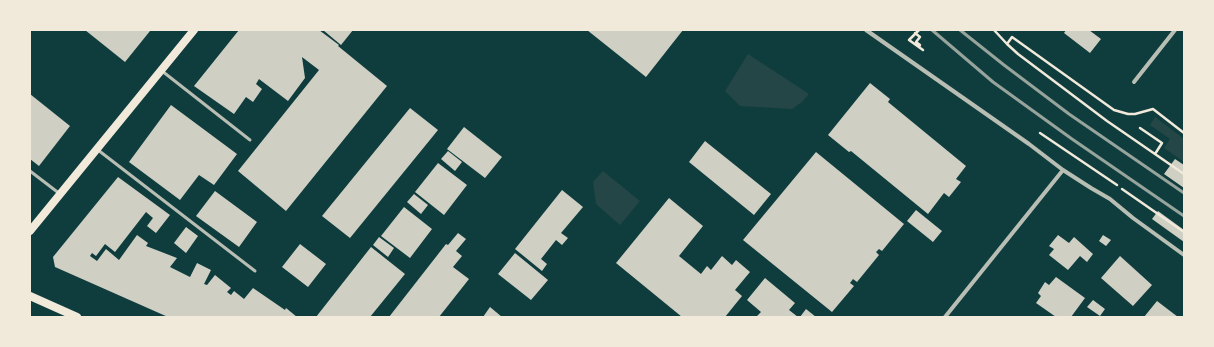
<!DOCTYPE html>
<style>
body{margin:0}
#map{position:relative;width:1214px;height:347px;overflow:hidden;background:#0f3d3e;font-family:"Open Sans",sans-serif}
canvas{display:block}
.frame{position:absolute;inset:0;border:31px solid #f1e9da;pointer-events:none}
</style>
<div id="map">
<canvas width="1214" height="347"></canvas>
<div class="frame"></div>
</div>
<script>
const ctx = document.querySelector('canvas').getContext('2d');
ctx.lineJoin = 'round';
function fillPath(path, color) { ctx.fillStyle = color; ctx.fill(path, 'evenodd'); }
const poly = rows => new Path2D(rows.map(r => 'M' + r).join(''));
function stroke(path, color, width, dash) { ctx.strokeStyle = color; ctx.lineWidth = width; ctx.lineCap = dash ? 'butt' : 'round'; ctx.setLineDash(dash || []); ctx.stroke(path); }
const green = poly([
 [748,54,809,94,802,102,792,109,740,106,725,91],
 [1155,117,1184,139,1184,162,1164,148,1170,139,1150,125],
 [603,171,640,201,620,225,596,204,593,182]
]);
const building = poly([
 [85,30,150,30,150,31,125,62],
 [239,30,319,30,339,45,338,46,387,86,286,211,238,171,319,70,302,57,305,78,288,101,259,79,256,84,262,89,253,102,246,97,234,114,194,86],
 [323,30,353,30,341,45],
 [587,30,683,30,646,77],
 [1066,30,1089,30,1101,39,1090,53,1064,33],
 [870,83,890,99,888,102,966,166,956,179,961,182,949,197,944,193,928,214,851,151,849,152,828,135],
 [30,94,70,126,39,166,30,159],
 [171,105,237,154,214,185,199,175,180,200,129,162],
 [410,108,438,130,350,238,322,216],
 [464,127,502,157,485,178,447,149],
 [705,141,771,194,754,215,689,162],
 [448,151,462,162,455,171,441,159],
 [816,152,904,224,882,251,879,249,876,252,879,255,857,282,853,279,850,283,854,286,832,312,743,240],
 [1175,159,1184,165,1184,188,1164,174],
 [438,163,467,185,444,215,415,192],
 [118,177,170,215,156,233,147,226,153,218,146,212,115,252,105,244,96,256,92,253,90,256,97,261,106,249,119,260,137,235,148,243,146,246,177,258,170,267,190,277,197,263,211,270,204,284,207,285,215,275,231,288,227,292,231,295,234,291,244,299,253,288,285,310,286,308,297,317,168,317,55,267,53,257],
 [562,190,583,207,561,233,568,238,562,245,556,240,541,259,547,264,542,271,515,249],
 [215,191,257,222,239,247,196,216],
 [414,194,428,205,421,214,407,202],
 [669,198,703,226,679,256,701,274,707,266,711,270,722,256,732,265,736,260,750,272,735,290,742,296,725,317,682,317,616,263],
 [404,207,432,229,410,258,381,236],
 [916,210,942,231,933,242,907,221],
 [1158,211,1184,230,1184,242,1152,219],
 [186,227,198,236,186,253,174,243],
 [458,233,466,239,456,251,462,256,453,267,469,279,439,317,389,317,446,244,448,245],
 [1058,235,1069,243,1074,237,1093,254,1087,262,1080,256,1068,270,1049,255,1054,249,1049,246],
 [1103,235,1111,240,1106,246,1099,241],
 [379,237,394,248,388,257,373,245],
 [300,244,326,264,308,287,282,267],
 [371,247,405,274,370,317,316,317],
 [515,253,548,280,531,300,498,274],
 [1120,256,1152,285,1133,306,1101,278],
 [1056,277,1085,298,1071,317,1056,317,1036,303,1041,296,1038,293,1045,282,1049,285],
 [765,278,795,303,789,310,798,317,756,317,761,312,747,300],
 [1093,300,1105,309,1100,316,1087,307],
 [1157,301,1178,317,1144,317],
 [490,307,502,317,483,317],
 [806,309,816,317,800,317]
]);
const path = poly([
 [919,30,909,40,923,50],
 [994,30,1007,44,1012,37,1114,110,1128,114,1135,114,1153,109,1184,133],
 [915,33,920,37,916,42,920,45,919,47],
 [1007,44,1018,54,1107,121,1184,174],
 [1140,128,1162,143,1155,154],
 [1040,133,1117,185],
 [1122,189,1184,232]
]);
const service = poly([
 [162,71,250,140],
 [98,150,255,271],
 [30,171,60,194]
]);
const minor = poly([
 [866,30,1029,144,1063,170,1091,188,1110,199,1133,218,1184,255],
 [1134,82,1175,30],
 [945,317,1063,170]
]);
const secondary = poly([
 [30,231,194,30],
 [30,296,77,317]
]);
const rail = poly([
 [932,30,993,82,1072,139,1184,216],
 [960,30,1004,65,1069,114,1184,193]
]);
fillPath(green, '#244646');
fillPath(building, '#cfcfc3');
stroke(path, '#f1e9da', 2.5);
stroke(service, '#b8beb3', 3);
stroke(minor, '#b8beb3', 4);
stroke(secondary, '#f1e9da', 8);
stroke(rail, '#97a49c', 3);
</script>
